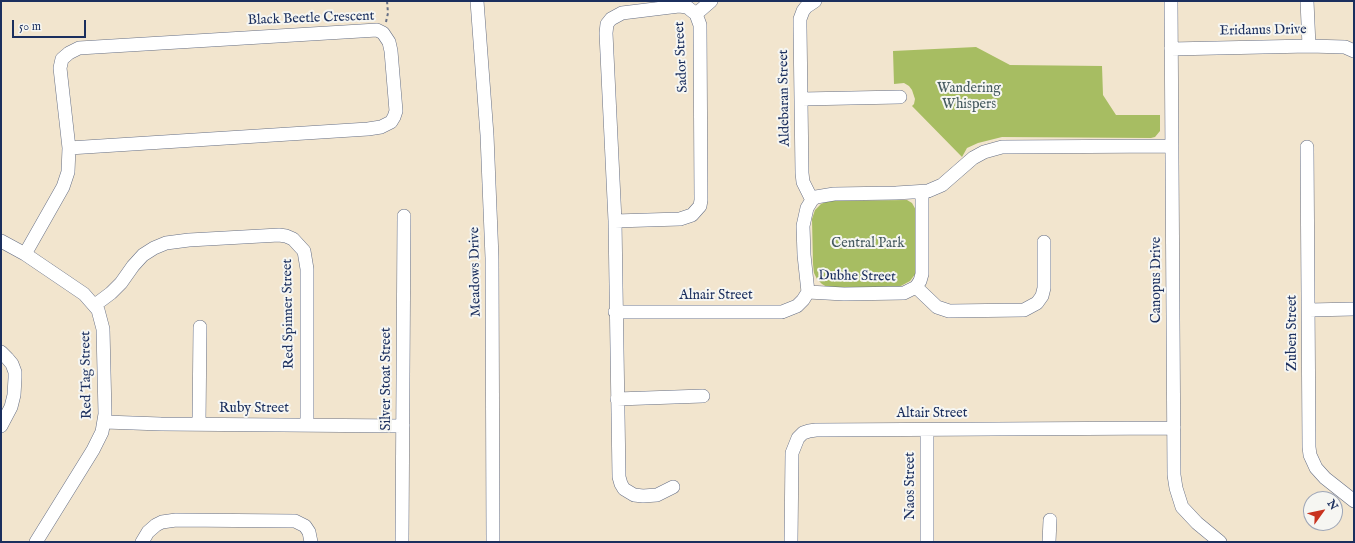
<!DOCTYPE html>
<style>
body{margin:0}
#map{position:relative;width:1355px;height:543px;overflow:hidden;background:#f2e5ce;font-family:"IM FELL English",serif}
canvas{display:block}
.frame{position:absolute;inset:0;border:2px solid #1b2f5e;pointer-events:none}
.north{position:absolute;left:1303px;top:491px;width:40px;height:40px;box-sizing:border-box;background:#f6f6f2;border:1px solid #9ea6b7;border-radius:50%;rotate:57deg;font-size:11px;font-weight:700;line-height:16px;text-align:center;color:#1b2f5e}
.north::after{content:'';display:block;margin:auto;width:14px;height:18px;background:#c8321e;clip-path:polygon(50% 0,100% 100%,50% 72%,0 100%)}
.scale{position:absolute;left:12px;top:20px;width:74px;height:18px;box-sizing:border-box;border:2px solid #1b2f5e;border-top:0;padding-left:5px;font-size:12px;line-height:14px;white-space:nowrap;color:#1b2f5e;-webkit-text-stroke:3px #f6f6f2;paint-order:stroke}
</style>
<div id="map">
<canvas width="1355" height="543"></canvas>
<div class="frame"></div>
<div class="north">N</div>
<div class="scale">50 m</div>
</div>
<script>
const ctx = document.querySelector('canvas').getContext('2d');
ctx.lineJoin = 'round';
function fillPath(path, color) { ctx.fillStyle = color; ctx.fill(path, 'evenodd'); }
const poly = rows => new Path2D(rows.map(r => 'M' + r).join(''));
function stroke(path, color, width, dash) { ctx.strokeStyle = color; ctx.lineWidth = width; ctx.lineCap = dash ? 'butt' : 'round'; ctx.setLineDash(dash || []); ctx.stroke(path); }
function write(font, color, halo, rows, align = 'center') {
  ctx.font = font + ' "IM FELL English",serif'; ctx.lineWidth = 4; ctx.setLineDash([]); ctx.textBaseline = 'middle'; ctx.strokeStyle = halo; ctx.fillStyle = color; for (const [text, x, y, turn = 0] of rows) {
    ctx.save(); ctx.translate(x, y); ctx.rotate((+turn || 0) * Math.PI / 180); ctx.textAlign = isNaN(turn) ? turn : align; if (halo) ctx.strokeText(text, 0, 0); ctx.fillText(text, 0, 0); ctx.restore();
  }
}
const green = poly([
 [976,47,1010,65,1102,66,1103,95,1116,115,1160,115,1160,131,1155,137,1151,138,1002,137,978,143,967,148,962,157,912,106,914,104,915,99,912,90,909,86,904,83,894,84,893,51],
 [907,200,912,203,917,212,916,273,910,281,899,287,827,287,822,284,817,279,814,273,813,264,812,219,815,210,821,204,828,201]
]);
const path = poly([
 [386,22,388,13,387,1]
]);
const minor = poly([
 [477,1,487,135,492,258,493,542],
 [1171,1,1174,475,1176,488,1182,507,1197,523,1220,542],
 [1307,1,1309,46],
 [696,14,711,1],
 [1171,49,1309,46,1345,47,1354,51],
 [802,99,900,97],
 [1307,147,1309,447,1310,455,1316,468,1325,478,1354,501],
 [812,200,803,182,802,173,800,27,800,19,803,11,806,7,815,1],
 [615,221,680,219,692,215,700,206,701,200,700,25,696,14,687,7,679,6,622,13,611,19,607,24,606,33,615,221,619,477,621,484,624,489,634,495,643,496,657,495,673,487],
 [1,241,25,254,84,294,98,310,103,329,105,414,102,432,93,450,36,542],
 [25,254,63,187,68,172,69,148,60,68,62,59,69,53,79,48,377,30,383,33,389,42,391,51,396,111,394,117,391,122,381,127,368,129,69,148],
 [916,287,937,307,949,311,1024,310,1037,303,1042,296,1044,288,1044,242],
 [808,292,804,255,803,226,807,208,812,200,816,197,834,194,896,193,928,191,942,185,973,158,984,152,1002,147,1172,146],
 [808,292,844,294,904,293,916,287,920,281,922,274,922,192],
 [95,305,111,293,121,283,133,266,143,255,154,248,166,243,189,240,279,235,286,236,293,239,304,251,307,269,307,425],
 [1309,310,1354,309],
 [615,312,782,312,797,306,803,300,808,292],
 [1,352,7,358,12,364,15,372,15,378,14,395,11,407,1,426],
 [617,399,703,396],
 [105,422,161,424,403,426],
 [199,424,200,327],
 [927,430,927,542],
 [142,542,148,532,156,525,162,522,176,520,295,521,305,526,309,532,311,542],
 [402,542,404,216],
 [791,542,792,453,798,438,803,433,809,431,816,430,1174,428],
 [1049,542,1050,520]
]);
const streetNames = [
 ["Black Beetle Crescent",311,19,-2],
 ["Eridanus Drive",1263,31,-1],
 ["Sador Street",682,57,-93],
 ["Aldebaran Street",785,98,-91],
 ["Meadows Drive",476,272,-91],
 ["Dubhe Street",857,277,1],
 ["Canopus Drive",1157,280,-90],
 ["Alnair Street",716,296],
 ["Red Spinner Street",289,314,-91],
 ["Zuben Street",1293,333,-90],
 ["Red Tag Street",87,375,-91],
 ["Silver Stoat Street",387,379,-90],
 ["Ruby Street",254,409],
 ["Altair Street",932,414],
 ["Naos Street",911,486,-90]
];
const parkNames = [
 ["Wandering",969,89],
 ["Whispers",969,105],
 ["Central Park",868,244]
];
fillPath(green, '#a7bd62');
stroke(minor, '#666f85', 14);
stroke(path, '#666f85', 2, [3, 3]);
stroke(minor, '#fff', 13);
write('14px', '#1b2f5e', '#f6f6f2', streetNames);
write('14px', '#455a5f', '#f6f6f2', parkNames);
</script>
